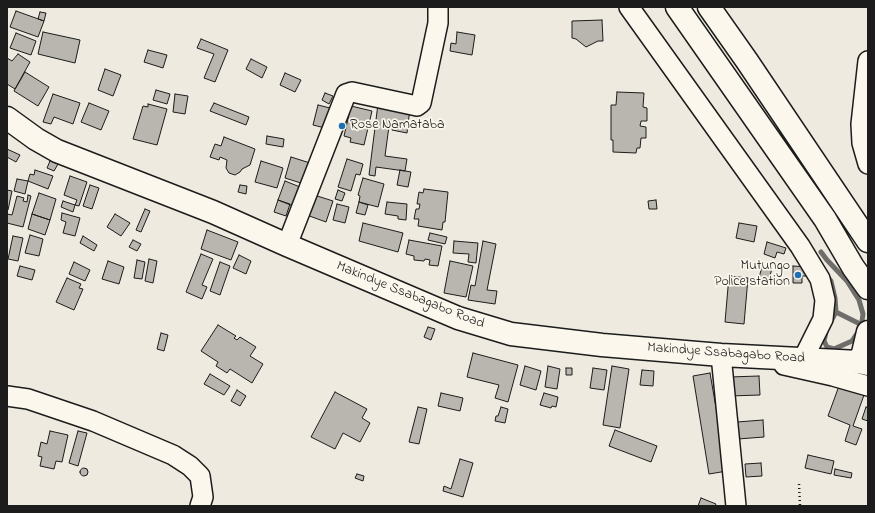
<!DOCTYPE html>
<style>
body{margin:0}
#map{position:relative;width:875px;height:513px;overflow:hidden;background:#eeeadf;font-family:"Indie Flower",sans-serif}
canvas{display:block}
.frame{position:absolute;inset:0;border:8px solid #1c1c1c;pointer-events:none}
</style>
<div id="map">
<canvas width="875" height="513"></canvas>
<div class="frame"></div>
</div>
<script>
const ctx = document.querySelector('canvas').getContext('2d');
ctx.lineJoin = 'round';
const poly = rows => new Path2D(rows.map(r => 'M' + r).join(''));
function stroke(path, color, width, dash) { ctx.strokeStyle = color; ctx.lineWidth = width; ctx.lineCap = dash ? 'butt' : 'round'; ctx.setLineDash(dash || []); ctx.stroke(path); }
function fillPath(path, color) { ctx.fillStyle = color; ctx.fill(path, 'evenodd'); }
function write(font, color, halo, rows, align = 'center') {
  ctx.font = font + ' "Indie Flower",sans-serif'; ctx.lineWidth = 3.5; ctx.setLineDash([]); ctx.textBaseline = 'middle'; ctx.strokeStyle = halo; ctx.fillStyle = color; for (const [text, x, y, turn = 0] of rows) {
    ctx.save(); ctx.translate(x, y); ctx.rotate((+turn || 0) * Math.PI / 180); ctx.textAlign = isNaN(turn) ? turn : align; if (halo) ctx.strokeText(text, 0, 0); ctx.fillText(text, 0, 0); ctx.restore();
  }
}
const stream = poly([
 [821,252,827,260,847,281,859,300,863,314,861,328,852,341,834,349,827,347,824,341,826,332],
 [827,276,831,281,835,298,836,312,830,323],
 [836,312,862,325]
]);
const building = poly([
 [16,11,44,21,38,37,10,27,16,11],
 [40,12,46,13,44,21,38,19,40,12],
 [602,20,603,41,598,41,586,47,576,39,572,38,572,21,602,20],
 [43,32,80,40,75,63,38,54,43,32],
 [457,32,475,35,472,55,450,51,451,43,456,44,457,32],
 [16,33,36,41,31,55,10,48,16,33],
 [201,39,228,50,215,82,204,78,214,54,197,48,201,39],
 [148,50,167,55,163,68,144,62,148,50],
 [18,54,30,62,15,89,7,84,7,58,12,61,18,54],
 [251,59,267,67,262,78,246,69,251,59],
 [105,69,121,75,113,96,98,90,105,69],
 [25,72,49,87,38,106,14,91,25,72],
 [285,73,301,80,295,92,280,85,285,73],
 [156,90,170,94,167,104,153,100,156,90],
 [617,92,644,93,643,107,647,108,647,121,641,121,640,126,646,127,646,138,641,138,640,148,637,148,636,153,613,152,613,140,611,140,611,105,616,105,617,92],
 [325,93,333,96,329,104,322,100,325,93],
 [53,94,80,103,73,124,54,117,51,124,43,122,53,94],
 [175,94,188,96,185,114,173,112,175,94],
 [89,103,109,111,101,130,81,122,89,103],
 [214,103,249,117,246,125,210,111,214,103],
 [148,104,167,109,157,145,133,139,143,106,148,107,148,104],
 [378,104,410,108,407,133,392,130,393,126,389,126,385,156,407,159,405,171,376,167,375,176,369,175,378,104],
 [318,105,330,108,325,128,313,125,318,105],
 [351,106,372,111,364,145,350,142,351,138,344,136,351,106],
 [267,136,284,139,283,147,266,144,267,136],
 [224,137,255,149,250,165,242,169,240,172,235,175,229,173,226,168,227,160,220,157,219,160,210,157,215,144,221,146,224,137],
 [7,149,20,155,16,162,7,157,7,149],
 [291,157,310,163,304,184,285,178,291,157],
 [347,159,363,164,360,175,356,174,351,191,338,187,347,159],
 [50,161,58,164,54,171,47,168,50,161],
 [261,161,283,168,277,188,255,182,261,161],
 [35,170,53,176,48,189,28,181,30,174,34,175,35,170],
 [400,170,411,172,408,187,397,185,400,170],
 [70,176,87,182,79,206,75,205,77,200,64,195,70,176],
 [363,178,384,184,378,207,359,202,360,196,358,195,363,178],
 [17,179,28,181,25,194,14,191,17,179],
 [285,181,300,187,293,206,278,200,285,181],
 [90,185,99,188,92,209,83,206,90,185],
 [240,185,247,186,246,194,238,192,240,185],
 [424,189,448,192,445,222,443,222,442,230,418,226,419,219,414,219,416,209,419,209,420,204,417,204,419,192,423,193,424,189],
 [7,190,12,191,8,210,7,210,7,190],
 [338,190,345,193,342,201,335,199,338,190],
 [39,193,56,199,50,220,32,214,39,193],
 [311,194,333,201,326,222,304,214,311,194],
 [28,195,31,196,23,227,7,223,7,214,12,215,17,196,24,198,23,201,27,202,28,195],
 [278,200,290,204,286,216,274,212,278,200],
 [656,200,657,209,649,209,648,201,656,200],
 [63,201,75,205,73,212,61,207,63,201],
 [359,202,368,205,365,215,356,213,359,202],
 [387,202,407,204,406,220,398,219,398,216,385,214,387,202],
 [337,204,349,207,345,223,333,220,337,204],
 [145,209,150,211,141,232,136,230,145,209],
 [62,213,80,218,75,236,63,233,66,222,61,220,62,213],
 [32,214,50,220,45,235,28,229,32,214],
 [115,214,130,223,121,236,107,227,115,214],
 [363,223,403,233,398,252,359,241,363,223],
 [739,223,757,226,754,242,736,238,739,223],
 [207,230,238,242,231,260,201,249,207,230],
 [430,233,447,237,445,244,428,240,430,233],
 [30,235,43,239,39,256,25,253,30,235],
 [13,236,23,238,18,261,8,259,13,236],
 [83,236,97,245,94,251,80,243,83,236],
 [133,240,141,244,137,251,129,247,133,240],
 [409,240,442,246,438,266,429,265,430,260,425,259,424,261,414,260,414,256,406,254,409,240],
 [454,241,478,243,476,263,468,262,469,254,453,253,454,241],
 [483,241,496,244,487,290,497,291,495,304,468,300,471,285,475,286,483,241],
 [767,242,786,248,784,254,777,252,775,258,764,254,767,242],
 [201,254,213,259,202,285,207,287,202,299,186,292,201,254],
 [239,255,251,261,246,274,233,268,239,255],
 [149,259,157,261,153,283,145,281,149,259],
 [137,260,145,262,142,279,134,278,137,260],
 [108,261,124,267,119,284,102,279,108,261],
 [450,261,473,266,466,297,444,293,450,261],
 [74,262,90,270,85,281,69,274,74,262],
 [220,262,230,266,220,295,210,291,220,262],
 [20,266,35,270,32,280,17,276,20,266],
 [762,266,772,268,768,284,758,282,762,266],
 [793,266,808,267,807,276,802,276,802,283,793,283,793,266],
 [729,276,748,278,744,324,725,322,729,276],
 [67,278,81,284,79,288,83,289,74,310,56,302,67,278],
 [218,325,236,336,234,338,237,340,240,337,256,347,250,356,263,364,252,383,230,369,227,373,216,366,218,362,201,351,218,325],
 [428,327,435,329,431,340,424,337,428,327],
 [161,333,168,335,164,351,157,349,161,333],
 [473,353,518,365,508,402,495,398,499,385,467,377,473,353],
 [525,366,541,371,536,390,520,385,525,366],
 [548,366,560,369,557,389,545,387,548,366],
 [612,366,629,369,620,428,603,425,612,366],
 [566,368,572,368,572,375,566,375,566,368],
 [593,368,607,370,604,390,590,388,593,368],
 [642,370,654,371,653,386,640,385,642,370],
 [710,373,727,471,709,474,693,376,710,373],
 [210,374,230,386,224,395,204,384,210,374],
 [759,376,760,395,730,396,729,377,759,376],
 [839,386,864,395,853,426,862,429,856,445,845,441,850,425,828,416,839,386],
 [237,390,246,396,240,406,231,401,237,390],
 [335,392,367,409,362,418,370,423,360,442,343,433,335,449,311,437,335,392],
 [441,393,463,398,460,411,438,406,441,393],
 [544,393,558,397,556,407,552,406,551,408,540,405,544,393],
 [418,407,427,409,419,444,409,442,418,407],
 [501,407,508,409,505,423,495,421,496,416,498,416,501,407],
 [866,407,868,408,868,421,862,419,866,407],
 [763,420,764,437,738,439,737,422,763,420],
 [615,430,657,446,651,462,609,446,615,430],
 [50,431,68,435,62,462,56,461,54,469,40,466,42,457,38,456,41,442,47,444,50,431],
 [78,431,87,433,78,466,69,463,78,431],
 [808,455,834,461,831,474,805,468,808,455],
 [460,459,473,463,463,497,443,491,444,486,451,489,460,459],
 [761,463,762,476,746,477,745,464,761,463],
 '80 472a4 4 0 1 1 8 0a4 4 0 1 1-8 0Z',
 [835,469,852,473,851,478,834,475,835,469],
 [357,474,364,476,363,481,355,478,357,474],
 [701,498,716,504,715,506,698,506,701,498]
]);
const path = poly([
 [799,484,800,506]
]);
const minor = poly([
 [629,7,800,246,820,279,825,300,823,319,803,359],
 [868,61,861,124,862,143,868,164],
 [287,245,346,94,352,92,417,106,421,103,438,23,438,7],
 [721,355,736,506],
 [784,365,833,376,868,386],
 [7,396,28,399,93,421,173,455,190,466,200,476,203,497,200,506]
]);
const tertiary = poly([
 [7,118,36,139,57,151,213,212,287,245,458,318,511,334,602,345,721,355,859,362,868,364]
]);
const trunk = poly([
 [677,7,825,219,853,267,868,288],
 [709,7,747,61,868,241],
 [859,362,863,353,868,332]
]);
const markers = [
 [342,126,4,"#1f6fb2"],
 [798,275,4,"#1f6fb2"]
];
const poiNames = [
 ["Rose Namataba",350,126],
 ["Mutungo",790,267,"right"],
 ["Police station",790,283,"right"]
];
const streetNames = [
 ["Makindye Ssabagabo Road",410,296,22],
 ["Makindye Ssabagabo Road",726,354,4]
];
stroke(stream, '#6f6d69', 5);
fillPath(building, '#b9b6af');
stroke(building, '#1c1c1c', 1);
stroke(minor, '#1c1c1c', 22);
stroke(tertiary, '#1c1c1c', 25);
stroke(trunk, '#1c1c1c', 25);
stroke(path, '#1c1c1c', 2.5, [1, 3]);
stroke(minor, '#fbf7ec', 19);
stroke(tertiary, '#fbf7ec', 22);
stroke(trunk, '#fbf7ec', 22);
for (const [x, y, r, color] of markers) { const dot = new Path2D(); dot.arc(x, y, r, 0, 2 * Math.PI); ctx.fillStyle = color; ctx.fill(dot); stroke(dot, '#fbf7ec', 1.5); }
write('14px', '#1c1c1c', '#fbf7ec', poiNames, 'left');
write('14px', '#1c1c1c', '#fbf7ec', streetNames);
</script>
